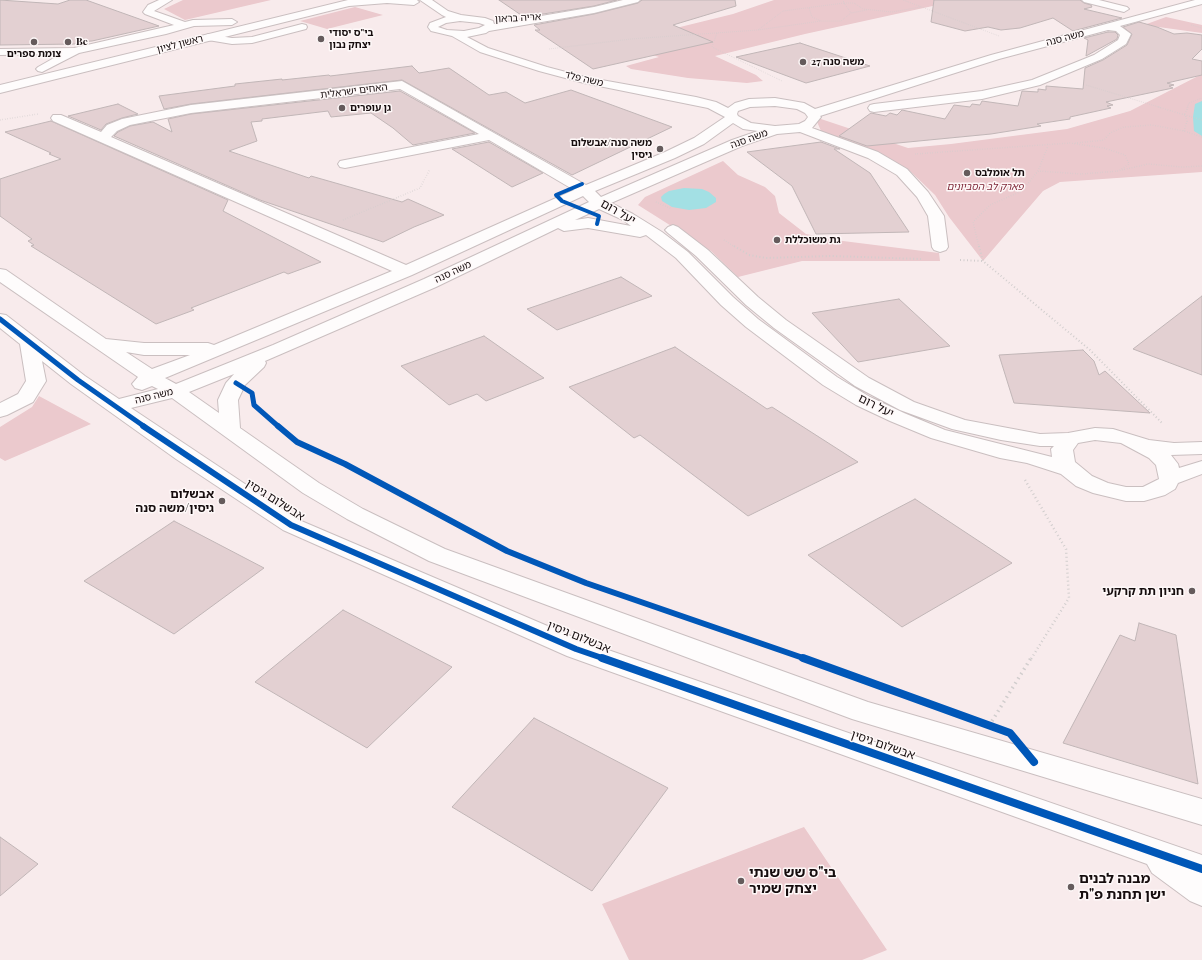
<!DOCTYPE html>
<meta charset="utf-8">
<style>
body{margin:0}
canvas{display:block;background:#f8ebec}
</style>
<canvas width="1202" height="960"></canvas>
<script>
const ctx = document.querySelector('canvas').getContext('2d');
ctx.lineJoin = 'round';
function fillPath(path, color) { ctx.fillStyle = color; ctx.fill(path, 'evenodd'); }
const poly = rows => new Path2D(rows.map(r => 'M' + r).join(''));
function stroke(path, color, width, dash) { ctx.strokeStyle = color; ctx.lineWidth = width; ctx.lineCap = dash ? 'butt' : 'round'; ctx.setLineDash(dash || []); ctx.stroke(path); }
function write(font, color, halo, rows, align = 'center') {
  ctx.font = font + ' "Playfair Display","Noto Sans Hebrew",serif'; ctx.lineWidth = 3; ctx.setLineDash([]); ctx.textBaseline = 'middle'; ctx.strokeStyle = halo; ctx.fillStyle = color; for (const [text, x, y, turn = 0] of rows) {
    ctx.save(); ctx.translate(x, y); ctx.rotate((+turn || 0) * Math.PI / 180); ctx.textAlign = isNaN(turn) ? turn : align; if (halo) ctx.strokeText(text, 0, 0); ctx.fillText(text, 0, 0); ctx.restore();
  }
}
const green = poly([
 [183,0,271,0,185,20,164,9],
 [774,0,960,0,805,34,715,56,756,75,763,81,747,83,688,78,631,69,626,66,659,57,615,43,733,14],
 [355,7,383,15,327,29,300,21],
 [1166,17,1202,25,1202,33,1144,25],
 [1202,74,1202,172,1060,182,1043,191,983,261,949,217,935,195,909,170,881,154,821,131,815,117,908,148,951,144,1067,129,1130,111],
 [723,161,738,175,765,187,775,196,779,213,806,234,835,240,939,253,940,261,802,261,738,277,711,251,638,205,645,197],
 [39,396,91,424,5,461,0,458,0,427,32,407],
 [804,827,887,950,862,960,629,960,602,904]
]);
const water = poly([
 [1202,101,1202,136,1194,131,1193,117,1195,104],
 [684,188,702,189,709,192,716,198,716,202,706,208,689,210,672,207,662,201,661,197,664,194,669,191]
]);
const building = poly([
 [0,0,58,4,70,0,86,0,159,26,92,41,79,42,77,44,0,45,0,0],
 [499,0,617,0,594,6,524,17,499,0],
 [642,0,735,0,736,6,673,25,713,42,593,69,535,30,540,30,534,25,594,14,638,3,642,0],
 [934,0,1080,0,1084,3,1091,5,1092,7,1084,9,1122,18,1073,31,1053,18,1020,28,1001,30,988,27,965,31,931,22,934,0],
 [1139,22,1157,27,1174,34,1187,33,1202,35,1202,49,1192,59,1202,61,1202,75,1167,83,1174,85,1169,86,1173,88,1106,102,1113,105,1107,106,1111,108,1070,117,1070,119,1037,124,1041,126,991,134,867,146,839,136,871,113,886,116,890,113,897,115,902,110,945,119,954,105,970,107,972,104,980,105,982,101,1018,106,1022,91,1038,92,1038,89,1046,90,1046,86,1083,89,1085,68,1103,60,1127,45,1132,34,1123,27,1139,22],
 [1108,32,1115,32,1118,35,1117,39,1086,56,1088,40,1084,38,1108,32],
 [800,43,870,66,806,83,736,57,800,43],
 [412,66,419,73,449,68,489,95,506,92,525,103,571,90,672,127,572,175,402,80,191,104,164,109,159,96,235,86,235,84,282,79,282,80,329,75,330,76,412,66],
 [400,91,475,133,413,145,393,128,371,113,331,117,328,111,262,119,262,121,251,122,257,141,229,151,309,178,311,176,402,202,408,199,444,215,414,227,383,242,260,200,114,136,118,132,130,126,153,122,172,132,168,119,191,114,400,91],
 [118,104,138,114,122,118,106,124,101,130,68,116,118,104],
 [51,121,228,200,223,211,321,262,288,274,284,272,191,308,194,310,156,324,31,246,34,245,28,241,32,239,0,216,0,179,61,159,49,154,51,153,5,132,51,121],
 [489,142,543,173,512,187,452,149,489,142],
 [821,142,840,149,834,149,870,173,909,232,816,234,792,186,747,152,821,142],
 [621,277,652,296,557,330,527,309,621,277],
 [1202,296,1202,375,1133,349,1202,296],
 [899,299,950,346,858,362,812,313,899,299],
 [484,336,544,378,486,401,477,394,449,405,401,366,484,336],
 [675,347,767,409,772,407,858,462,748,516,640,435,634,438,569,387,675,347],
 [1083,350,1094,361,1099,375,1105,371,1150,413,1014,403,999,355,1083,350],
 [915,499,1012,563,902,627,808,555,915,499],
 [174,521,264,568,174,634,84,581,174,521],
 [343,610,452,667,367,748,255,682,343,610],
 [1139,623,1176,635,1198,784,1063,743,1120,635,1135,641,1139,623],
 [534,718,668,788,592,891,452,807,534,718],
 [0,837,38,864,0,896,0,837]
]);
const pathFar4 = poly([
 [903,0,999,36],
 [844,3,854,3,863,9,892,12,921,7],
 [844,3,851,13,867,10],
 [809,8,812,17,821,21,841,21,851,13],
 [1191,25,1202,28],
 [758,30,821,21],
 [717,33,712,47,782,81],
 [549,49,631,39,758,30,783,11,844,3,843,0],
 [1086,85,1162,108],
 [1187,108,1189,103,1202,98]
]);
const pathFar3 = poly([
 [1158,107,1202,120],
 [0,120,38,114],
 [1184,131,1187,121,1185,114,1188,107],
 [1075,143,1104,140,1110,133,1124,127,1152,125,1184,131,1202,137],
 [915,154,1070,143,1104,148,1125,155,1129,164,1119,171,1081,174,1038,171],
 [1122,170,1148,164,1182,167,1202,166],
 [656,202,672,209],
 [343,220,420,188,430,169],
 [724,240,735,247],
 [979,247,973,222,990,205,1022,191,1038,171,1048,146]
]);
const pathFar2 = poly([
 [734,246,749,255,766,258,832,256,921,259],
 [979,246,983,261,1090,350,1163,424],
 [960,260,983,261]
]);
const pathFar1 = poly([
 [1025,480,1066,549,1069,598,1031,659]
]);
const path = poly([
 [992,721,1031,658]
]);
const minor = poly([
 [159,0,172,0,154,11,185,22,193,20,232,19,237,22,232,25,194,26,166,34,79,53,42,72,38,71,36,69,38,67,61,54,0,55,0,49,74,48,174,25,145,14,143,12,148,5,159,0],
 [420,0,432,0,448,11,461,15,485,18,493,21,494,24,594,7,623,0,640,0,638,2,594,13,489,31,486,33,467,37,488,48,547,67,585,77,696,97,716,102,728,108,735,103,749,99,775,98,804,103,815,109,991,55,1195,0,1202,0,1202,4,1120,26,1131,34,1126,44,1102,59,1040,85,982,99,874,112,870,111,868,108,870,105,874,104,982,91,1032,80,1094,55,1118,40,1120,35,1116,31,1108,30,999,59,820,116,821,117,812,128,878,152,907,169,928,192,944,216,948,247,946,250,940,252,934,250,932,247,928,216,917,197,897,175,868,158,800,132,777,134,742,146,611,203,633,214,662,232,688,252,733,297,758,319,837,377,870,397,904,413,945,430,1052,457,1051,449,1054,446,1040,446,1001,440,952,429,900,410,855,386,774,328,746,305,696,256,668,233,665,230,668,227,673,225,678,227,708,250,758,297,786,320,869,378,914,402,965,420,1040,434,1068,433,1095,428,1113,429,1149,440,1174,443,1202,442,1202,454,1171,455,1178,464,1179,468,1202,461,1202,474,1178,483,1175,489,1165,495,1144,501,1126,501,1093,493,1076,486,1061,474,1027,463,1000,458,931,438,890,421,856,405,823,385,746,327,721,305,676,258,646,235,640,237,588,228,564,231,558,228,436,287,265,361,266,363,264,367,245,385,238,400,240,428,319,483,363,509,445,549,868,702,1202,799,1202,825,852,719,429,561,347,519,303,493,172,398,131,408,299,520,585,642,1202,855,1202,906,1190,901,1152,873,1147,864,567,656,283,530,176,459,71,384,42,361,46,381,33,402,7,415,0,417,0,403,18,394,26,381,20,344,0,328,0,314,6,315,85,376,119,399,158,389,152,386,142,390,135,388,132,384,138,377,0,282,0,269,6,270,106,339,144,343,208,343,214,345,392,271,53,121,51,118,53,115,61,115,101,132,107,125,122,119,191,105,402,81,586,185,665,152,694,138,725,117,708,108,584,83,539,71,480,52,452,36,431,31,428,27,430,23,446,17,442,15,420,0],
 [460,21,479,23,485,25,479,28,464,31,447,30,438,27,446,23,460,21],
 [400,89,479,134,345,160,340,161,338,164,340,167,345,168,489,140,574,190,406,265,111,137,117,131,130,125,191,113,400,89],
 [775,106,797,109,805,113,808,117,805,121,799,124,775,126,751,123,738,116,737,114,738,111,750,107,775,106],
 [733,123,743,129,758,131,732,140,601,197,595,191,675,158,704,144,733,123],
 [583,196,589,202,424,279,273,345,176,384,165,378,412,275,583,196],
 [599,209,623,220,631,226,588,218,575,220,599,209],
 [126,352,144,355,190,355,152,369,126,352],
 [234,374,226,383,218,400,219,413,189,392,234,374],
 [1095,440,1121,443,1149,458,1156,465,1159,479,1143,487,1126,487,1108,483,1092,476,1075,462,1073,450,1078,443,1095,440],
 [1082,0,1099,0,1127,7,1129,9,1124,12,1084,2,1082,0],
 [302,24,306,25,307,27,306,29,252,43,232,44,208,40,203,37,208,34,232,38,252,37,302,24]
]);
const major = poly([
 [348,0,417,0,419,2,414,5,387,3,349,6,0,93,0,85,348,0]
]);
const cyclewayFar3 = poly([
 [582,184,556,195,562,201,599,216,597,224]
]);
const cyclewayFar2 = poly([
 [0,319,78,380,145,427],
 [236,383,252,393,254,405,279,427]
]);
const cyclewayFar1 = poly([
 [143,426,291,525,576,649,605,659],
 [278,426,297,442,345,464,507,551,586,583,806,659]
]);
const cycleway = poly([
 [602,658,1202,869],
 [803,658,1010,733,1034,762]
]);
const markers = [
 [321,39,4,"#655b5c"],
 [34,42,4,"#655b5c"],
 [68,42,4,"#655b5c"],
 [803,62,4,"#655b5c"],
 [342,108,4,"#655b5c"],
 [660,149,4,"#655b5c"],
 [967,173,4,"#655b5c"],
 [777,240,4,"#655b5c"],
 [222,501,4,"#655b5c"],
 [1192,591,4,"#655b5c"],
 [741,881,4,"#655b5c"],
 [1071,887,4,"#655b5c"]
];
const farStreetnames = [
 ["אריה בראון",518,18,-3],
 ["משה סנה",1065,38,-15],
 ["ראשון לציון",180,44,-14],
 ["משה פלד",584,79,13],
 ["האחים ישראלית",354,91,-7],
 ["משה סנה",749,139,-20],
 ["משה סנה",453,272,-25],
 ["משה סנה",154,396,-14]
];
const farPoinames = [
 ["בי\"ס יסודי",329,33],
 ["יצחק נבון",329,45],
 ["Be",76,42],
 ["צומת ספרים",34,54,"center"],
 ["משה סנה 27",811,62],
 ["גן עופרים",350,108],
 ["משה סנה/אבשלום",652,143,"right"],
 ["גיסין",652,155,"right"],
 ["תל אומלבס",975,173],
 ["גת משוכללת",785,240]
];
const farParknames = [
 ["פארק לב הסביונים",985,187]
];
const streetNames = [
 ["יעל רום",618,212,30],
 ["יעל רום",876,406,27],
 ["אבשלום גיסין",275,500,32],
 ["אבשלום גיסין",579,637,22],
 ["אבשלום גיסין",883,745,19]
];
const poiNames = [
 ["אבשלום",214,494],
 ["גיסין/משה סנה",214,508],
 ["חניון תת קרקעי",1184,591]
];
const nearPoinames = [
 ["בי\"ס שש שנתי",749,873],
 ["יצחק שמיר",749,889],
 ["מבנה לבנים",1079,879],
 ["ישן תחנת פ\"ת",1079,895]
];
fillPath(green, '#ebc9cd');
fillPath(water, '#a3e0e4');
fillPath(building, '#e3d0d2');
stroke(building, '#c1b6b7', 1);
stroke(minor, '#cabfc0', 2);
stroke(major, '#cabfc0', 2);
stroke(pathFar4, '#d2cece', 1, [0.5, 1.5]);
stroke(pathFar3, '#d2cece', 1.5, [0.5, 2]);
stroke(pathFar2, '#d2cece', 2, [1, 2.5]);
stroke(pathFar1, '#d2cece', 2.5, [1, 3]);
stroke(path, '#d2cece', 3.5, [1.5, 4]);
fillPath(minor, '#fefcfc');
fillPath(major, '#fefcfc');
stroke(cyclewayFar3, '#0057b8', 4);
stroke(cyclewayFar2, '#0057b8', 5);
stroke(cyclewayFar1, '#0057b8', 6);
stroke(cycleway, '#0057b8', 8);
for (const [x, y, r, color] of markers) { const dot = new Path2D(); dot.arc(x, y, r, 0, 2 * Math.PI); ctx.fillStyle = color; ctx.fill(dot); stroke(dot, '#fef8f8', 1.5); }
write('10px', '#160d0e', '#fef8f8', farStreetnames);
write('bold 10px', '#160d0e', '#fef8f8', farPoinames, 'left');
write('italic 10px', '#802a3b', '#fef8f8', farParknames);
write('12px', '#160d0e', '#fef8f8', streetNames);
write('bold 12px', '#160d0e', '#fef8f8', poiNames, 'right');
write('bold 14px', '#160d0e', '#fef8f8', nearPoinames, 'left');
</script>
